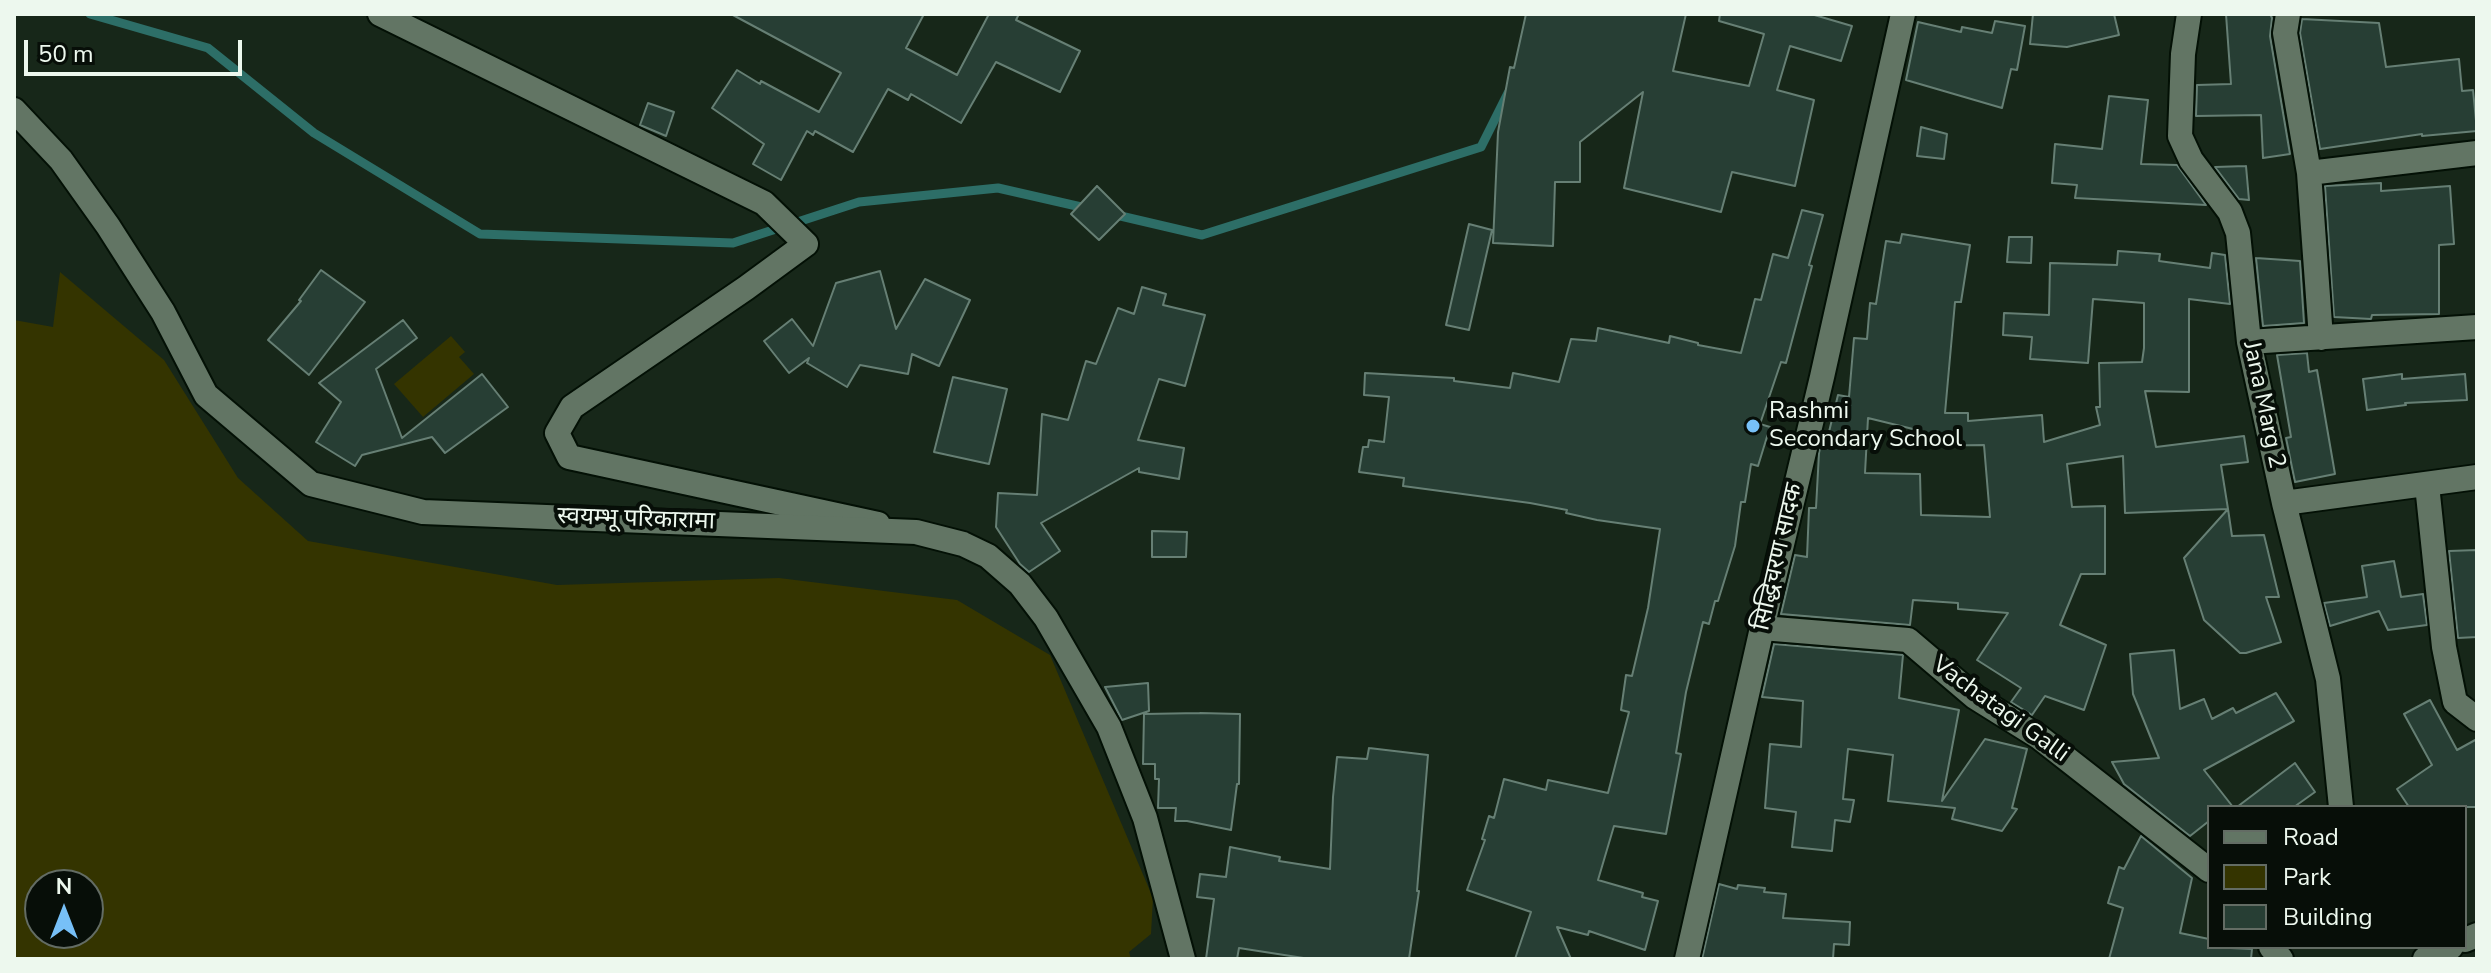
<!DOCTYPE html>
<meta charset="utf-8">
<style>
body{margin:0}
#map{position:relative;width:2491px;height:973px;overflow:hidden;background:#172719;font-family:"Nunito Sans",sans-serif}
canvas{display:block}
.frame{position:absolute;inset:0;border:16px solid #edf8ee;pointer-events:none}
.legend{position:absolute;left:2207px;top:805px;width:260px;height:144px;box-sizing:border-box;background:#070e08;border:2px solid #636c64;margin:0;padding:10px 14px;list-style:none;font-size:24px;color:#edf8ee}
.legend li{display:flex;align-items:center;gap:16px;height:40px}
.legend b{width:40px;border:2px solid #636c64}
.north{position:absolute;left:24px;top:869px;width:80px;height:80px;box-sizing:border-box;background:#070e08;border:2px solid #636c64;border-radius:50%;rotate:0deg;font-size:22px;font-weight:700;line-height:32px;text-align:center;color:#edf8ee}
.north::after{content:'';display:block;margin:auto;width:28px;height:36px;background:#77c0f7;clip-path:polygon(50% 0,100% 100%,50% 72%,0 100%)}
.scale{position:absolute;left:24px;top:40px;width:218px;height:36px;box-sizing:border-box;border:4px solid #edf8ee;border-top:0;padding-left:10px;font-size:24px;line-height:28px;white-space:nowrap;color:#edf8ee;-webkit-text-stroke:6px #070e08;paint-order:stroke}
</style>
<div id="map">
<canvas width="2491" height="973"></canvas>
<div class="frame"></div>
<ul class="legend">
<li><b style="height:10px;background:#627564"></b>Road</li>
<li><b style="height:22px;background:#343400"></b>Park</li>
<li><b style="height:22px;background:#273e34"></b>Building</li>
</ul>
<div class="north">N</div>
<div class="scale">50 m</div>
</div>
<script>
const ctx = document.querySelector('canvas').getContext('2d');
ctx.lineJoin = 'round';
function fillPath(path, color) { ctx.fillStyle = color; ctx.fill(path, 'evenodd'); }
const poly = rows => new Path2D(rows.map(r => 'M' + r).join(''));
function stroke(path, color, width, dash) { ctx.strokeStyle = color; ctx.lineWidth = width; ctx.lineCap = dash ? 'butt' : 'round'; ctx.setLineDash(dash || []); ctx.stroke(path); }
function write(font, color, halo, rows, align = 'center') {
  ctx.font = font + ' "Nunito Sans","Noto Sans Devanagari",sans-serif'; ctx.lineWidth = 8; ctx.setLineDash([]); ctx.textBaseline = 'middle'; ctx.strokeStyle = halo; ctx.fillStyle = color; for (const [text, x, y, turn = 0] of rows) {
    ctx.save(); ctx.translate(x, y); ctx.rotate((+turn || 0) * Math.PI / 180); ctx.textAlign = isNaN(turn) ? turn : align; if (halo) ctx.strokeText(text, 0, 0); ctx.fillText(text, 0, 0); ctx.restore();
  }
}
const green = poly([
 [60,272,164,360,238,478,308,541,557,585,779,578,957,600,1050,655,1153,898,1151,934,1129,952,1131,959,14,959,14,320,53,327],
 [40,885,88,885,88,933,40,933],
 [451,336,465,352,459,357,474,374,423,417,394,384]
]);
const stream = poly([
 [90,14,208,48,314,133,480,234,733,243,859,202,998,188,1090,209],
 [1112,214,1202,235,1481,147,1508,93]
]);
const building = poly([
 [731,14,924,14,906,48,957,75,989,14,1019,14,1016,20,1080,51,1060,92,996,62,961,123,911,94,908,100,888,89,853,152,815,131,813,135,807,131,781,180,753,164,764,144,712,108,737,70,760,84,761,81,819,112,841,73,731,14],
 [1526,14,1686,14,1673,71,1749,86,1764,34,1719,21,1720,14,1811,14,1852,26,1841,61,1790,46,1777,90,1814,100,1795,186,1732,172,1721,212,1624,188,1643,92,1580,142,1580,182,1555,182,1553,246,1493,243,1498,132,1510,67,1514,68,1526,14],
 [2033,14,2114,14,2119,35,2067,47,2030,44,2033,14],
 [2226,14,2270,14,2272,18,2270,36,2290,154,2263,158,2261,115,2196,116,2197,85,2231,84,2226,14],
 [2302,19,2379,23,2386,67,2459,59,2462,91,2473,90,2477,131,2422,136,2422,134,2320,149,2300,33,2302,19],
 [1995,21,2025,26,2017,70,2011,69,2002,108,1906,80,1918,22,1961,32,1962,27,1992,33,1995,21],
 [2109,96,2148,100,2141,164,2177,165,2206,205,2075,198,2077,185,2052,183,2055,144,2102,149,2109,96],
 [648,103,674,112,666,136,640,125,648,103],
 [1921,127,1947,134,1944,159,1917,156,1921,127],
 [2246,166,2249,200,2239,199,2215,167,2246,166],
 [2381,183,2381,191,2450,186,2454,244,2439,245,2439,314,2372,315,2371,319,2334,317,2325,186,2381,183],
 [1097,186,1125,214,1099,240,1071,214,1097,186],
 [1802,210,1823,215,1809,265,1812,266,1786,363,1781,362,1760,424,1770,427,1758,466,1751,464,1745,502,1741,502,1735,546,1718,601,1715,601,1709,624,1703,622,1686,692,1676,753,1681,754,1666,834,1614,826,1598,880,1643,893,1642,897,1658,901,1645,950,1589,931,1588,935,1557,927,1571,959,1515,959,1531,912,1467,890,1485,840,1482,839,1489,816,1494,818,1504,779,1546,790,1548,780,1608,793,1629,712,1621,710,1626,675,1632,676,1648,608,1660,529,1597,520,1566,513,1567,510,1530,503,1403,486,1404,478,1359,472,1363,447,1368,447,1369,440,1384,442,1389,397,1364,395,1365,373,1454,378,1454,381,1510,388,1513,373,1559,382,1571,339,1596,341,1598,328,1669,343,1670,336,1698,343,1698,345,1741,353,1755,299,1761,300,1773,254,1788,258,1802,210],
 [1469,224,1492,230,1469,330,1446,325,1469,224],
 [1902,234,1970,245,1961,302,1955,302,1945,413,1968,413,1968,421,2042,415,2044,442,2100,425,2096,407,2100,407,2099,363,2142,362,2144,348,2144,303,2093,299,2088,363,2030,359,2032,337,2003,335,2004,313,2049,315,2050,263,2117,265,2118,251,2160,254,2159,261,2210,268,2212,253,2225,255,2230,304,2189,299,2189,392,2145,391,2156,447,2244,436,2248,462,2221,465,2228,509,2125,513,2123,456,2067,464,2072,507,2105,506,2105,574,2081,574,2060,625,2106,645,2084,710,2045,696,2032,715,2011,702,2021,688,1977,660,2008,613,1958,609,1958,603,1913,600,1910,625,1781,614,1795,555,1807,557,1809,508,1816,508,1819,453,1822,439,1827,440,1838,395,1849,397,1854,338,1867,339,1870,303,1876,304,1886,241,1900,243,1902,234],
 [1868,418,1917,430,1917,446,1984,445,1990,517,1921,515,1920,474,1865,473,1868,418],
 [2009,237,2032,237,2031,263,2007,262,2009,237],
 [2256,258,2300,261,2304,323,2263,326,2256,258],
 [321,270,365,302,309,375,268,340,301,301,299,300,321,270],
 [880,271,896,329,925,279,970,300,939,366,912,354,908,374,860,365,847,387,807,363,809,358,789,373,764,341,792,319,813,346,836,283,880,271],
 [1142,287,1166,294,1163,305,1205,315,1185,386,1159,379,1138,440,1184,448,1179,479,1139,472,1139,468,1041,523,1060,551,1029,572,1020,564,996,527,998,493,1037,495,1042,414,1068,420,1086,361,1096,364,1118,308,1134,314,1142,287],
 [403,320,417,338,376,369,402,438,482,374,508,407,445,453,432,437,362,455,355,466,316,442,341,402,319,383,403,320],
 [2307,353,2309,372,2317,370,2335,474,2295,482,2286,438,2291,437,2277,355,2307,353],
 [2402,374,2402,379,2465,374,2467,400,2405,403,2406,405,2367,410,2363,379,2402,374],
 [953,377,1007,389,989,464,934,452,953,377],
 [2228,509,2232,536,2264,535,2279,597,2266,597,2281,642,2246,653,2240,653,2204,620,2184,558,2228,509],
 [1152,531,1187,532,1186,557,1152,557,1152,531],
 [2477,550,2477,637,2458,638,2449,551,2477,550],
 [2394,561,2401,597,2423,594,2427,625,2388,630,2379,611,2330,626,2324,603,2367,597,2362,566,2394,561],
 [1774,644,1903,655,1899,698,1959,710,1942,801,1985,739,2027,749,2012,808,2017,809,2002,831,1952,819,1955,808,1888,801,1893,755,1848,749,1843,799,1854,800,1850,822,1835,820,1832,851,1792,847,1796,812,1765,808,1770,744,1801,747,1803,701,1762,697,1774,644],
 [2174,650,2180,709,2204,699,2212,719,2233,708,2236,713,2276,693,2294,721,2204,770,2233,807,2209,807,2209,821,2190,836,2124,784,2112,762,2159,758,2133,694,2130,654,2174,650],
 [1148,683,1149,711,1122,720,1105,687,1148,683],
 [2430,700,2457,750,2477,739,2477,807,2409,807,2397,789,2432,765,2404,714,2430,700],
 [1200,713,1240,714,1239,784,1237,784,1231,830,1187,821,1175,821,1176,808,1158,808,1159,779,1155,779,1155,764,1143,764,1144,714,1200,713],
 [1369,748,1428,755,1417,891,1419,891,1409,959,1310,959,1239,948,1237,959,1206,959,1214,899,1197,897,1200,874,1226,877,1230,847,1280,857,1279,861,1330,869,1333,797,1337,757,1367,759,1369,748],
 [2295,763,2315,792,2294,807,2237,807,2295,763],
 [2141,836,2192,878,2180,933,2209,939,2209,947,2252,949,2251,959,2109,959,2123,908,2108,903,2119,867,2124,869,2141,836],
 [1719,884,1737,889,1738,885,1765,888,1764,892,1786,894,1783,918,1850,922,1849,945,1834,944,1833,959,1702,959,1719,884]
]);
const street = poly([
 [380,14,764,203,806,244,746,288,572,407,557,433,569,457,878,524],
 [2189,14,2183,54,2180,136,2191,160,2230,212,2238,233,2249,342,2284,503,2328,679,2341,807],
 [2288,14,2285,33,2309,173,2321,338],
 [2309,173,2477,153],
 [2249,342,2477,327],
 [2427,485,2444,647,2455,702,2477,719],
 [2284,503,2477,477],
 [1762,628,1908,640,1975,697,2039,737,2209,870],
 [2465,940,2477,935],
 [2271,947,2281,959],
 [2425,959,2451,947]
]);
const secondary = poly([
 [14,110,61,160,108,226,163,312,206,395,311,484,423,512,916,532,963,544,988,556,1020,584,1046,618,1109,727,1145,818,1183,959],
 [1687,959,1762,628,1822,377,1903,14]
]);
const markers = [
 [1753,426,8,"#77c0f7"]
];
const streetNames = [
 ["Jana Marg 2",2263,405,78],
 ["स्वयम्भू परिकारामा",636,520,2],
 ["सिद्धिचरण सादक",1779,557,-77],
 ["Vachatagi Galli",2000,710,36]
];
const poiNames = [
 ["Rashmi",1769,412],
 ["Secondary School",1769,440]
];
fillPath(green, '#343400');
stroke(stream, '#2d6e67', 9);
fillPath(building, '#273e34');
stroke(building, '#667f74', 2);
stroke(street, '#031005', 28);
stroke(secondary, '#031005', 28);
stroke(street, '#627564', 24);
stroke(secondary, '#627564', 24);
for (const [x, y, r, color] of markers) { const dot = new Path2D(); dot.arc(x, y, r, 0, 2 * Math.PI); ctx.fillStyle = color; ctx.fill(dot); stroke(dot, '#070e08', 3); }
write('24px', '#edf8ee', '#070e08', streetNames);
write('24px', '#edf8ee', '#070e08', poiNames, 'left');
</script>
